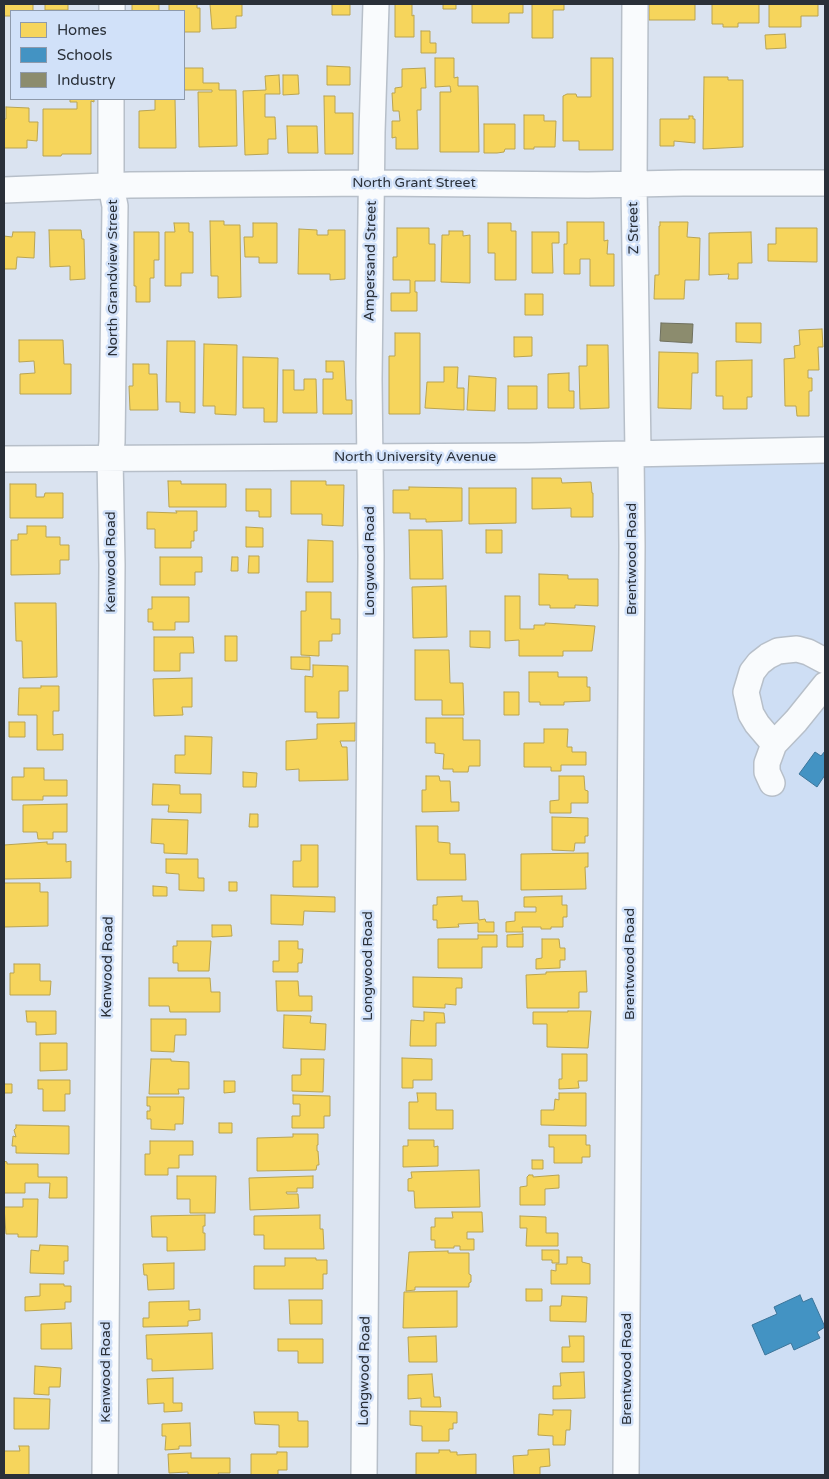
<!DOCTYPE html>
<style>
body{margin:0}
#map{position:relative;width:829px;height:1479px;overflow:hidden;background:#dae3f0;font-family:"Varela Round",sans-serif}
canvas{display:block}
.frame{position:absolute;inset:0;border:5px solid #2a3039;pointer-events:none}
.legend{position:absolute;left:10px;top:10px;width:175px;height:90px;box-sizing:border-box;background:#d1e1f9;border:1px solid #8e9aac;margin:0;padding:6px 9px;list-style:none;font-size:15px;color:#2a3039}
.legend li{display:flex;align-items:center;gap:10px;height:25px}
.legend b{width:25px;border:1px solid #8e9aac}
</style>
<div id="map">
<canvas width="829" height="1479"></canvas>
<div class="frame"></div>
<ul class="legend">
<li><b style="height:14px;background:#f6d55c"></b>Homes</li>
<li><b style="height:14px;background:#4393c3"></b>Schools</li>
<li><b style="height:14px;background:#8c8c6e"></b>Industry</li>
</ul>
</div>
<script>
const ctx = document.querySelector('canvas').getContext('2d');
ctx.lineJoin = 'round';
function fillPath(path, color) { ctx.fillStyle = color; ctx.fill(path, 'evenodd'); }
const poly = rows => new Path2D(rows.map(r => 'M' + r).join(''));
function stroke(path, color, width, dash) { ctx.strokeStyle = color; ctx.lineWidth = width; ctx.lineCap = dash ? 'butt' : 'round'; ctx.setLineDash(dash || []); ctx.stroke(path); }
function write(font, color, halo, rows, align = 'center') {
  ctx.font = font + ' "Varela Round",sans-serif'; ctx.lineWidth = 5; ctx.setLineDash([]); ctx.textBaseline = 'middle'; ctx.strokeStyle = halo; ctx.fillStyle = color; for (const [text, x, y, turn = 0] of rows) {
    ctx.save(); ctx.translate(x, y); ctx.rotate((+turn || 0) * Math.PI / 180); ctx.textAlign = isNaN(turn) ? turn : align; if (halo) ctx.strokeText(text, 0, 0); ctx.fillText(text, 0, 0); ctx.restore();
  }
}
const built = poly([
 [825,451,825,1475,626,1475,631,453]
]);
const homes = poly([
 [4,4,33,4,33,11,11,11,11,16,4,16,4,4],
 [45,4,68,4,68,10,45,10,45,4],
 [132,4,159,4,159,11,132,11,132,4],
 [169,4,197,4,197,8,200,8,200,32,184,32,184,11,169,11,169,4],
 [210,4,242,4,242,16,236,16,236,28,212,29,210,4],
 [332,4,350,4,350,15,332,15,332,4],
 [395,4,412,4,412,16,414,15,414,37,395,37,395,4],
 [443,4,456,4,456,9,443,9,443,4],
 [472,4,523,4,523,13,509,13,509,23,472,23,472,4],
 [532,4,564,4,564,10,553,10,553,38,532,38,532,4],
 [649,4,695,4,695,20,649,20,649,4],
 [712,4,759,4,759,23,738,23,738,27,723,27,723,24,712,24,712,4],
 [769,4,818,4,818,16,801,16,801,27,769,27,769,4],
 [421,31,430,31,430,43,436,43,436,53,421,53,421,31],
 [785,34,786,48,766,49,765,35,785,34],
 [435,58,454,58,454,78,458,77,458,86,478,86,479,152,440,152,440,92,451,92,450,86,435,87,435,58],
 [591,58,613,58,613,150,579,150,579,141,563,141,563,96,567,94,576,94,577,97,591,97,591,58],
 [327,66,350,67,350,85,327,85,327,66],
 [184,68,203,68,203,83,219,83,219,90,236,90,237,146,199,147,198,92,212,92,212,90,184,90,184,68],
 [425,68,426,88,421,88,421,110,417,110,418,149,396,149,396,137,392,138,392,121,400,121,399,111,393,111,392,93,395,93,395,88,402,87,402,69,425,68],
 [279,75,280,94,265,94,265,117,275,117,276,139,268,139,268,154,245,155,243,91,266,90,265,76,279,75],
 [283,75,298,75,299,94,283,95,283,75],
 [704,77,728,77,728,80,743,80,743,147,703,149,704,77],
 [324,96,335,96,335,113,353,113,353,154,325,154,324,96],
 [70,99,94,99,94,102,91,101,91,154,62,154,61,156,43,156,43,109,77,109,77,102,70,102,70,99],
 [155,99,175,99,176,148,139,148,139,111,155,110,155,99],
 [6,107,29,108,29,122,38,122,37,141,27,140,27,148,4,148,4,119,6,119,6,107],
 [524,115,544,115,544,121,556,121,555,147,534,147,534,149,524,149,524,115],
 [689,116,693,116,693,119,695,119,695,143,674,141,674,146,660,146,660,119,689,119,689,116],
 [484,124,515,124,515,149,505,149,504,152,497,153,484,153,484,124],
 [287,126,317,126,318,153,288,153,287,126],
 [210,221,224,221,224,225,240,225,241,297,218,298,218,276,211,276,210,221],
 [567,222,604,222,604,241,608,240,607,254,614,254,614,286,590,286,590,259,580,259,580,274,564,274,564,244,567,244,567,222],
 [660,222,688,222,687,237,700,238,699,280,685,280,684,299,654,299,655,275,659,275,659,226,660,226,660,222],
 [174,223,189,223,189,232,193,232,193,273,181,273,181,286,165,286,165,232,175,232,174,223],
 [253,223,277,223,277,263,259,263,259,257,245,257,244,237,253,237,253,223],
 [488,223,511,223,511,231,516,231,516,280,495,280,495,253,488,253,488,223],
 [397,228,429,228,429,244,435,244,435,281,415,281,415,292,417,292,417,311,391,311,391,293,410,293,410,280,393,280,393,257,397,257,397,228],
 [776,228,817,228,817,262,768,261,768,244,776,244,776,228],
 [299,229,317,230,317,235,328,235,328,230,345,230,345,279,330,280,330,274,298,274,299,229],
 [49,230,81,230,82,239,84,239,85,279,70,280,70,266,50,267,49,230],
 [449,231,463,231,463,236,470,235,470,283,441,282,442,235,449,235,449,231],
 [13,232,35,232,34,258,17,257,16,269,4,269,4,236,12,237,13,232],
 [134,232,159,232,159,260,154,260,154,278,150,278,150,302,136,302,136,286,134,286,134,232],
 [532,232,559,232,559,243,552,243,553,273,532,273,532,232],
 [751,232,752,263,738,263,738,279,728,279,729,274,709,275,709,233,751,232],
 [525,294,543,294,543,315,525,315,525,294],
 [736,323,761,323,761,343,736,342,736,323],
 [822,329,823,347,818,347,819,370,808,370,808,378,812,378,812,391,809,391,809,416,797,416,796,406,785,406,784,359,795,358,794,346,800,345,799,330,822,329],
 [395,333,420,333,420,414,389,414,389,356,395,356,395,333],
 [514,337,532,337,532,356,514,357,514,337],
 [19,340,63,340,64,364,71,364,71,394,20,394,20,374,35,373,34,361,19,362,19,340],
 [167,341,195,341,195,413,180,412,180,402,166,402,167,341],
 [204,344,237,345,236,415,215,414,215,406,203,406,204,344],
 [587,345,608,345,609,408,580,409,579,366,587,366,587,345],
 [659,352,698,353,698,373,692,373,691,409,658,408,659,352],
 [243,357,278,358,277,422,264,422,264,408,243,408,243,357],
 [752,360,752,397,747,397,747,409,723,409,723,396,716,396,716,361,752,360],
 [326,361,344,361,346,400,352,400,352,414,323,414,323,379,333,379,333,372,326,372,326,361],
 [133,364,149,364,149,374,157,374,158,410,130,410,129,386,133,386,133,364],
 [444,367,458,367,457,388,464,388,464,410,425,408,427,382,444,382,444,367],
 [283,370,294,370,294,390,304,390,304,379,316,379,317,413,283,413,283,370],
 [569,373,569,391,574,391,574,408,548,408,548,374,569,373],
 [469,376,496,378,495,411,467,410,469,376],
 [508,386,537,386,537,409,508,409,508,386],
 [532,478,561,478,562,483,591,482,592,493,593,493,593,517,571,517,571,508,532,509,532,478],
 [168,481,181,481,181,484,226,484,226,507,169,507,168,481],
 [291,481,326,481,326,485,344,485,343,526,322,525,322,514,291,514,291,481],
 [10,484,36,484,36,497,44,497,45,493,63,493,63,518,10,518,10,484],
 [409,487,462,488,462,521,426,522,426,519,410,519,410,513,393,513,393,490,409,490,409,487],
 [469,488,516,488,516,523,469,524,469,488],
 [246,489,271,489,271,517,259,517,259,511,246,511,246,489],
 [176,511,197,511,197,531,194,531,194,541,191,541,191,548,155,548,155,529,147,529,147,512,177,513,176,511],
 [27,526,46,526,46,537,60,537,60,545,69,545,69,560,60,560,60,574,11,575,11,540,18,540,18,534,27,534,27,526],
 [246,527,263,528,263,547,246,547,246,527],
 [409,530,442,530,443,579,410,579,409,530],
 [486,530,502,530,502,553,486,553,486,530],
 [308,540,333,541,333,582,307,582,308,540],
 [249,556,259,556,259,573,248,573,249,556],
 [160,557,202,557,202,572,195,572,195,585,160,585,160,557],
 [232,557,238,557,238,571,231,571,232,557],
 [539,574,568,575,568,579,598,579,598,606,575,605,575,608,550,608,550,605,539,605,539,574],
 [446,586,447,637,413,638,412,587,446,586],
 [306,592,331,592,331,619,340,619,340,634,332,634,332,641,319,641,319,656,301,655,301,611,306,611,306,592],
 [505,596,520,596,520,629,534,629,534,625,545,625,545,623,595,626,592,651,563,651,563,656,519,656,519,640,505,641,505,596],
 [152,597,189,597,189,622,175,622,175,630,153,630,153,622,148,622,148,609,152,609,152,597],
 [15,603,56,603,57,677,23,678,22,641,16,641,15,603],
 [470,631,490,631,490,648,470,647,470,631],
 [225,636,237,636,237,661,225,661,225,636],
 [154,637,193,637,194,653,180,653,180,671,154,671,154,637],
 [415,650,449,650,450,683,463,683,464,715,442,715,442,700,415,700,415,650],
 [291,657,310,657,310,670,291,669,291,657],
 [313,665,348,666,348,691,339,691,339,718,317,718,317,712,305,712,305,676,313,677,313,665],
 [529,672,558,672,558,677,587,677,587,687,590,687,590,701,564,702,564,705,540,705,540,702,529,702,529,672],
 [192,678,192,707,182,707,183,715,154,716,153,679,192,678],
 [41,686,59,686,59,711,53,711,53,735,63,734,63,750,37,750,37,715,18,715,19,688,41,688,41,686],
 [504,692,519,692,519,715,504,715,504,692],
 [426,718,463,718,463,740,480,740,480,766,469,766,468,772,453,772,453,769,443,769,444,754,435,753,435,743,426,743,426,718],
 [9,722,25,722,25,737,9,737,9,722],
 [355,723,355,741,340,741,342,747,347,747,348,780,299,781,299,769,286,770,286,741,317,739,317,724,355,723],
 [544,729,568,729,567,747,572,747,572,752,586,752,586,765,561,765,561,771,551,771,551,767,524,767,524,743,544,743,544,729],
 [185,736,212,737,211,774,175,773,175,755,185,755,185,736],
 [24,768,44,768,44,780,67,780,67,796,43,796,43,800,12,800,12,777,24,777,24,768],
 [243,772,257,773,256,787,243,787,243,772],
 [426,776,439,776,440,781,450,781,451,802,459,802,459,811,422,812,422,790,426,790,426,776],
 [559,776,584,776,585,790,588,791,588,803,571,803,571,813,550,813,550,801,559,800,559,776],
 [153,784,180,785,180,794,201,794,201,813,168,812,169,805,152,805,153,784],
 [67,804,67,832,53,832,53,839,38,839,37,832,23,832,23,805,67,804],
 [250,814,258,814,258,827,249,827,250,814],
 [552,817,588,818,588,836,585,836,585,843,575,843,574,851,552,850,552,817],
 [152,819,188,820,187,854,164,853,164,844,151,843,152,819],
 [416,826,438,826,438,842,450,843,450,854,465,854,466,880,417,880,416,826],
 [47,842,47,844,66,844,66,862,71,861,71,878,4,879,4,845,47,842],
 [301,845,318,845,318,887,293,887,293,861,301,861,301,845],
 [588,853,588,867,585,867,586,889,521,890,521,854,588,853],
 [166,859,198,859,198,878,204,878,204,891,179,890,179,874,166,873,166,859],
 [229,882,237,882,237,891,229,891,229,882],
 [4,883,40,883,40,892,48,892,48,926,4,927,4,883],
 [153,886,167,887,167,896,153,896,153,886],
 [271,895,335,897,335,912,304,911,303,925,271,924,271,895],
 [462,896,462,901,478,901,479,920,485,919,486,922,494,922,494,932,478,932,478,923,458,924,459,927,437,928,437,920,433,920,433,905,437,905,437,897,462,896],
 [562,896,562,905,567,905,567,917,563,917,563,927,551,927,551,929,541,929,541,927,522,927,523,932,506,932,506,922,515,921,515,912,536,912,536,907,524,907,524,897,562,896],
 [212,925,231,925,232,936,212,937,212,925],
 [523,934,523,947,507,947,507,935,523,934],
 [478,935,497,935,497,947,482,947,482,968,438,968,438,939,478,939,478,935],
 [542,939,559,939,560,948,565,948,565,960,560,960,560,968,536,969,536,959,542,958,542,939],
 [177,941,211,941,209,971,178,971,178,963,173,963,173,946,177,946,177,941],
 [279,941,298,941,298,949,303,949,302,963,298,963,298,972,273,972,273,961,279,961,279,941],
 [14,964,40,964,40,981,51,981,50,995,10,995,10,973,14,973,14,964],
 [586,971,587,992,579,992,579,1008,527,1008,526,975,546,974,546,972,586,971],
 [413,977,462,978,462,988,456,988,456,1005,445,1004,445,1008,413,1007,413,977],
 [149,978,210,978,211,992,220,992,220,1012,170,1012,169,1006,149,1006,149,978],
 [276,981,298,981,299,996,312,996,312,1011,277,1011,276,981],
 [26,1011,56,1011,56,1034,36,1035,36,1022,27,1022,26,1011],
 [568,1011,591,1011,588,1048,547,1047,547,1024,533,1024,533,1012,568,1012,568,1011],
 [424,1012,444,1013,445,1023,436,1023,436,1046,410,1046,411,1020,424,1021,424,1012],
 [284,1015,311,1016,310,1023,326,1024,325,1050,283,1048,284,1015],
 [151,1019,186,1019,186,1035,175,1035,174,1052,151,1051,151,1019],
 [40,1043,67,1043,67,1070,40,1071,40,1043],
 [562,1054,587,1054,587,1081,578,1081,579,1088,559,1089,559,1079,562,1079,562,1054],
 [402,1058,432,1059,432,1080,413,1080,413,1088,402,1088,402,1058],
 [151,1059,171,1059,171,1061,189,1062,189,1089,178,1089,179,1094,149,1094,151,1059],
 [301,1059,324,1059,323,1092,292,1091,292,1075,301,1075,301,1059],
 [38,1080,70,1080,70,1094,65,1094,65,1111,43,1111,43,1089,38,1089,38,1080],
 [224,1081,235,1081,235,1092,224,1093,224,1081],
 [4,1084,12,1084,12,1093,4,1093,4,1084],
 [417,1093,436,1093,436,1110,453,1110,453,1129,409,1129,409,1102,418,1102,417,1093],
 [559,1093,586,1093,586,1126,541,1125,541,1110,554,1110,555,1099,559,1100,559,1093],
 [293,1095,330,1096,330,1116,324,1116,324,1128,292,1128,292,1116,300,1116,300,1104,293,1104,293,1095],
 [147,1097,184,1097,183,1124,175,1124,175,1130,151,1129,151,1119,147,1119,147,1111,150,1111,150,1106,147,1106,147,1097],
 [219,1123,232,1123,232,1133,219,1133,219,1123],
 [16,1125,69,1126,69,1154,16,1153,16,1146,12,1146,13,1136,16,1137,14,1130,16,1128,16,1125],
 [293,1134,318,1134,318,1145,317,1145,317,1151,318,1151,319,1165,317,1165,316,1170,257,1171,257,1138,293,1137,293,1134],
 [549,1135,586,1135,586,1145,590,1145,590,1157,582,1157,582,1163,554,1163,554,1147,549,1147,549,1135],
 [408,1140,434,1140,434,1147,438,1146,438,1166,403,1167,403,1146,408,1146,408,1140],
 [150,1141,193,1141,193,1155,179,1155,179,1168,168,1168,168,1175,145,1175,145,1154,150,1154,150,1141],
 [532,1160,543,1160,543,1169,532,1169,532,1160],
 [4,1161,7,1162,7,1164,38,1164,38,1177,67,1177,67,1198,49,1198,50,1183,25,1183,25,1193,4,1193,4,1161],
 [479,1170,480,1207,415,1208,414,1191,408,1191,408,1179,412,1178,411,1172,479,1170],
 [529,1175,533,1175,533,1177,559,1175,559,1188,545,1189,545,1205,520,1205,520,1187,527,1186,527,1177,529,1175],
 [177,1176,216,1176,215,1213,190,1213,190,1199,177,1199,177,1176],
 [313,1176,313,1188,297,1188,297,1192,286,1192,287,1194,298,1194,299,1208,250,1210,249,1178,313,1176],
 [23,1199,38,1199,37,1237,18,1237,18,1234,6,1234,4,1207,23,1207,23,1199],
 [452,1212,482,1212,483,1232,467,1232,467,1239,474,1239,474,1250,460,1250,460,1246,454,1246,454,1248,435,1248,435,1240,431,1240,431,1227,435,1227,435,1218,453,1218,452,1212],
 [205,1215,205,1226,203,1226,203,1233,205,1233,205,1250,167,1251,167,1237,152,1237,151,1216,205,1215],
 [320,1215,320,1229,323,1229,324,1249,264,1249,264,1235,254,1235,254,1216,320,1215],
 [520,1216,546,1217,546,1233,558,1233,558,1246,526,1246,527,1228,520,1228,520,1216],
 [40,1245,68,1246,68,1261,64,1261,64,1274,30,1273,31,1250,39,1251,40,1245],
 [542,1250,559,1250,559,1263,552,1263,552,1260,542,1260,542,1250],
 [448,1251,448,1253,469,1253,469,1274,471,1275,471,1282,469,1283,469,1287,415,1287,415,1290,406,1291,409,1252,448,1251],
 [567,1257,582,1257,582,1262,590,1264,590,1284,551,1284,551,1270,556,1271,556,1264,567,1264,567,1257],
 [285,1258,316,1258,316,1260,327,1260,327,1274,323,1274,323,1289,254,1289,254,1266,285,1266,285,1258],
 [174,1263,174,1289,148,1290,147,1275,144,1275,143,1264,174,1263],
 [40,1284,64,1284,64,1286,71,1286,71,1302,65,1302,65,1309,25,1311,25,1297,40,1296,40,1284],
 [526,1289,542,1289,542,1301,526,1301,526,1289],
 [457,1291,457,1327,403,1328,404,1292,457,1291],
 [562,1296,587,1297,586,1322,550,1321,550,1306,561,1306,562,1296],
 [289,1300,322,1300,322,1324,290,1324,289,1300],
 [189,1301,189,1310,200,1309,200,1320,188,1321,188,1326,143,1327,143,1318,149,1318,149,1302,189,1301],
 [71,1323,72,1349,41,1349,41,1324,71,1323],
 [212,1333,213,1369,152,1371,152,1359,147,1359,146,1335,212,1333],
 [436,1336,437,1362,409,1362,408,1337,436,1336],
 [569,1336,584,1336,584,1362,562,1362,562,1347,570,1347,569,1336],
 [278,1339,323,1339,323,1363,298,1363,298,1351,278,1351,278,1339],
 [35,1366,61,1368,60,1387,49,1387,49,1395,34,1394,35,1366],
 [584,1372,585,1398,553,1399,553,1386,561,1386,560,1373,584,1372],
 [432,1374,434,1397,440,1397,441,1407,421,1407,421,1398,408,1399,408,1375,432,1374],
 [173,1378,173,1403,182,1403,182,1411,164,1412,164,1403,148,1404,147,1379,173,1378],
 [14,1398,50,1399,49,1429,14,1429,14,1398],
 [553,1410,571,1410,570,1430,566,1430,565,1445,553,1445,553,1436,538,1435,539,1414,553,1415,553,1410],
 [410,1411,457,1412,457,1423,453,1423,453,1429,449,1429,449,1441,422,1441,422,1426,410,1425,410,1411],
 [254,1412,298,1412,298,1421,308,1421,308,1447,279,1447,279,1425,255,1424,254,1412],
 [190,1423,191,1446,179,1446,179,1449,165,1450,166,1436,162,1436,162,1424,190,1423],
 [19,1446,29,1446,29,1475,4,1475,4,1451,20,1451,19,1446],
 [549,1449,550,1466,540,1467,540,1475,514,1475,513,1456,528,1455,528,1450,549,1449],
 [439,1450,450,1450,450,1452,457,1452,457,1455,476,1454,476,1475,416,1475,416,1453,439,1453,439,1450],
 [277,1452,287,1452,287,1470,278,1470,278,1475,251,1475,251,1454,277,1454,277,1452],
 [191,1453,191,1458,230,1458,230,1473,218,1473,219,1475,188,1475,188,1472,169,1473,168,1454,191,1453]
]);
const schools = poly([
 [825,751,825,775,817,787,799,774,815,752,821,756,825,751],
 [800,1295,803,1302,812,1298,825,1327,817,1332,820,1338,794,1350,791,1343,765,1355,752,1325,777,1314,774,1307,800,1295]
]);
const industry = poly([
 [661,323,693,324,692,343,660,341,661,323]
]);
const minor = poly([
 [635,4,634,184,638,453],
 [112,11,112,4],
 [4,190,130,185,372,183,588,185,683,183,825,183],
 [4,459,529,456,825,450],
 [774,744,757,724,751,714,746,692,752,672,759,663,768,656,778,651,787,650,797,649,808,652,825,661],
 [772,783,767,772,767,763,774,744,796,721,825,685],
 [105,1475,112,565,110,458,112,442,115,206,111,186,111,99],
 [364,1475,371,556,369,379,372,132,376,4],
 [626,1475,632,546,631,453]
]);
const streetNames = [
 ["North Grant Street",414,183],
 ["Z Street",634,228,-91],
 ["Ampersand Street",371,261,-89],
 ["North Grandview Street",113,278,-90],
 ["North University Avenue",415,457],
 ["Brentwood Road",632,559,-90],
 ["Longwood Road",370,561,-90],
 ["Kenwood Road",111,562,-90],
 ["Brentwood Road",630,964,-90],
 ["Longwood Road",368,966,-90],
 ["Kenwood Road",108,967,-89],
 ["Brentwood Road",627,1369,-90],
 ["Longwood Road",365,1371,-89],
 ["Kenwood Road",106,1372,-90]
];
fillPath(built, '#cedef4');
fillPath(homes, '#f6d55c');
stroke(homes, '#b9a452', 1);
fillPath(schools, '#4393c3');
stroke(schools, '#3c759a', 1);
fillPath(industry, '#8c8c6e');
stroke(industry, '#6f705e', 1);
stroke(minor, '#b7bfc9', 28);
stroke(minor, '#f9fbfd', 25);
write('14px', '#2a3039', '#d1e1f9', streetNames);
</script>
